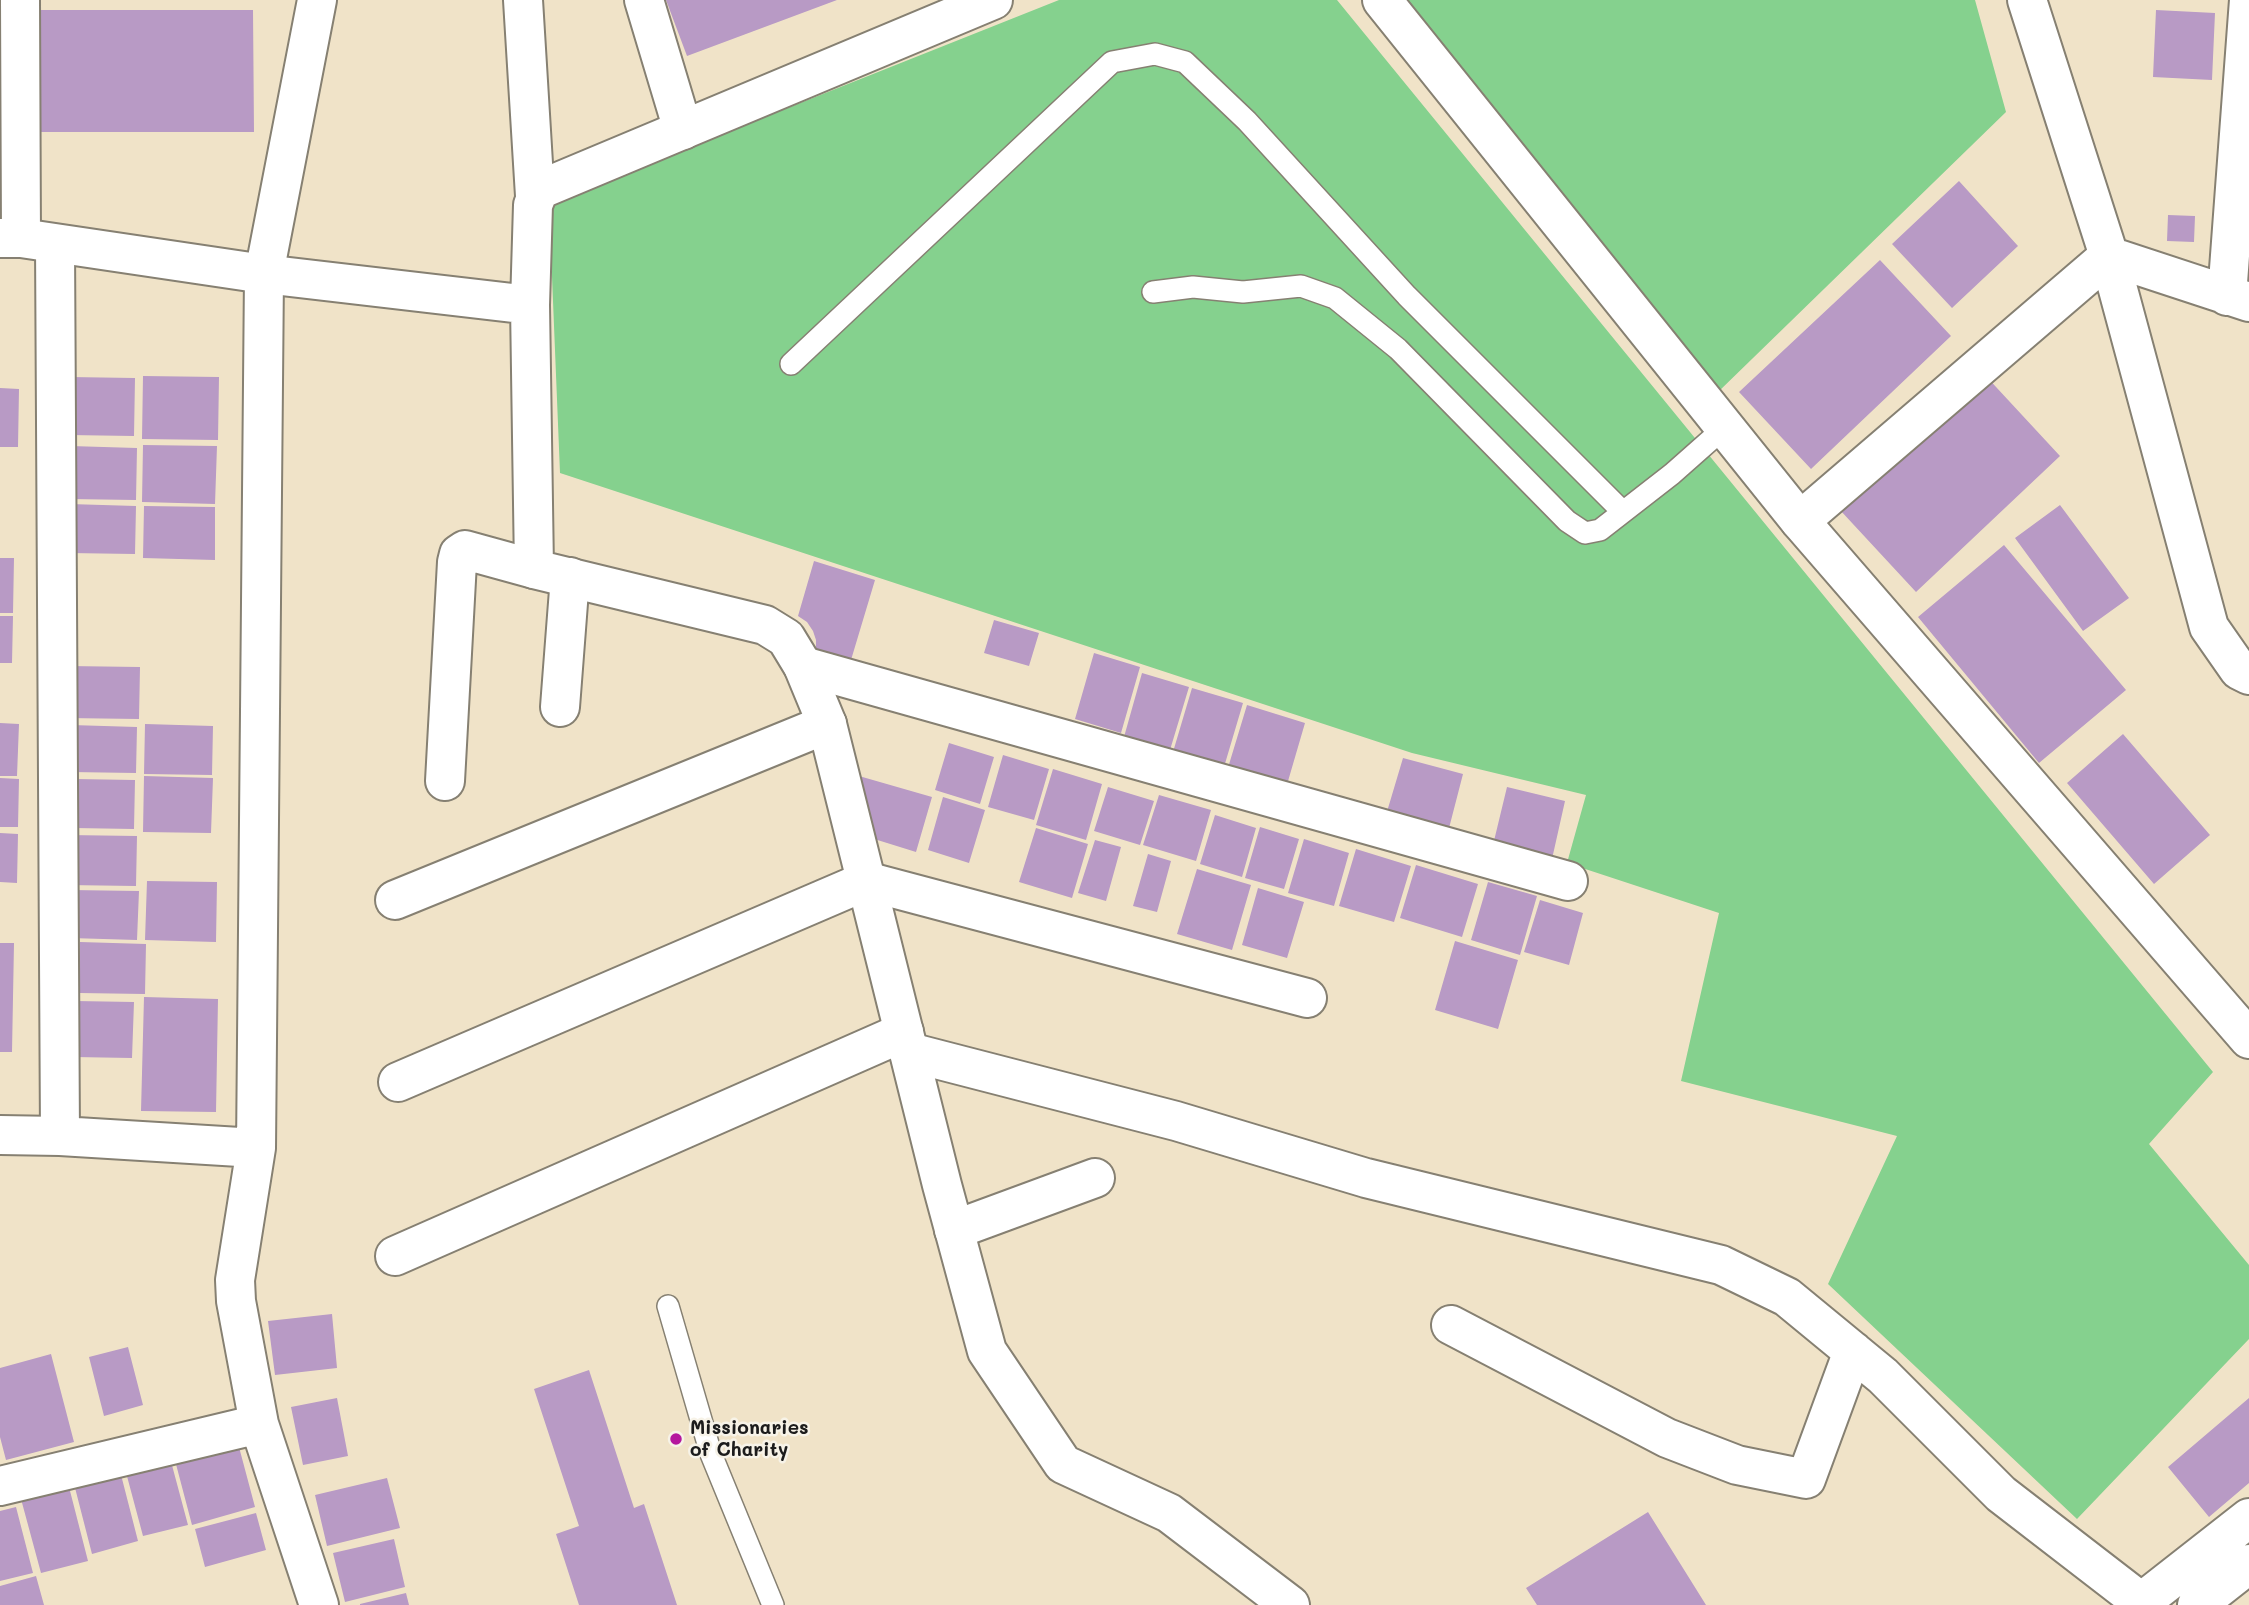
<!DOCTYPE html>
<style>
body{margin:0}
canvas{display:block;background:#f0e3c8}
</style>
<canvas width="2249" height="1605"></canvas>
<script>
const ctx = document.querySelector('canvas').getContext('2d');
ctx.lineJoin = 'round';
function fillPath(path, color) { ctx.fillStyle = color; ctx.fill(path, 'evenodd'); }
const poly = rows => new Path2D(rows.map(r => 'M' + r).join(''));
function stroke(path, color, width, dash) { ctx.strokeStyle = color; ctx.lineWidth = width; ctx.lineCap = dash ? 'butt' : 'round'; ctx.setLineDash(dash || []); ctx.stroke(path); }
function write(font, color, halo, rows, align = 'center') {
  ctx.font = font + ' Mali,sans-serif'; ctx.lineWidth = 5; ctx.setLineDash([]); ctx.textBaseline = 'middle'; ctx.strokeStyle = halo; ctx.fillStyle = color; for (const [text, x, y, turn = 0] of rows) {
    ctx.save(); ctx.translate(x, y); ctx.rotate((+turn || 0) * Math.PI / 180); ctx.textAlign = isNaN(turn) ? turn : align; if (halo) ctx.strokeText(text, 0, 0); ctx.fillText(text, 0, 0); ctx.restore();
  }
}
const green = poly([
 [1059,0,1337,0,2213,1072,2149,1144,2249,1265,2249,1339,2077,1519,1828,1284,1897,1136,1681,1081,1719,913,1567,863,1586,795,1412,753,560,473,549,203],
 [1405,0,1975,0,2006,112,1716,394]
]);
const building = poly([
 [666,0,837,0,687,56],
 [38,10,253,10,254,132,38,132],
 [2156,10,2215,13,2212,80,2153,77],
 [1959,181,2018,246,1952,308,1892,244],
 [2168,215,2195,216,2194,242,2167,241],
 [1880,260,1951,336,1811,469,1739,392],
 [1984,374,2060,456,1916,592,1840,510],
 [143,376,219,377,218,440,142,439],
 [69,377,135,378,134,436,68,435],
 [0,388,19,389,18,447,0,447],
 [143,445,217,446,215,504,142,502],
 [70,446,137,448,136,500,69,499],
 [69,504,136,506,135,554,68,553],
 [2060,505,2129,598,2083,631,2015,538],
 [144,506,215,507,215,560,143,558],
 [2004,545,2126,690,2039,763,1918,617],
 [0,558,14,558,13,613,0,613],
 [814,561,875,580,851,660,816,650,816,640,813,631,807,622,798,616],
 [0,616,13,616,12,663,0,663],
 [994,620,1039,633,1029,666,984,653],
 [1094,653,1140,667,1121,733,1075,719],
 [67,666,140,667,139,719,66,718],
 [1142,673,1189,687,1170,750,1124,737],
 [1192,688,1243,703,1224,767,1173,752],
 [1247,705,1305,723,1286,788,1227,771],
 [0,723,19,724,17,776,0,776],
 [145,724,213,726,212,775,144,774],
 [71,725,137,727,136,773,70,772],
 [2123,734,2210,835,2154,884,2067,783],
 [949,743,994,757,980,804,935,790],
 [1003,755,1049,769,1034,820,988,807],
 [1403,758,1463,774,1448,832,1386,815],
 [1053,769,1102,784,1086,840,1036,825],
 [852,774,932,797,916,852,871,838],
 [144,776,213,778,211,833,143,832],
 [0,778,19,779,18,827,0,827],
 [75,779,135,780,134,829,74,828],
 [1108,787,1154,801,1140,845,1094,831],
 [1507,787,1565,801,1552,859,1493,845],
 [1159,795,1211,810,1196,861,1143,845],
 [943,797,985,810,969,863,928,850],
 [1215,815,1256,828,1242,877,1200,864],
 [1260,827,1299,839,1284,889,1245,878],
 [1036,828,1088,844,1072,898,1019,882],
 [0,833,18,834,17,883,0,882],
 [67,835,137,836,136,886,66,885],
 [1304,839,1349,853,1334,906,1288,893],
 [1095,840,1121,847,1106,901,1078,893],
 [1356,849,1411,866,1394,922,1339,906],
 [1148,854,1171,861,1157,912,1133,906],
 [1416,865,1478,884,1462,937,1400,918],
 [1197,869,1251,885,1232,950,1177,934],
 [147,881,217,882,216,942,145,940],
 [1488,882,1537,896,1520,955,1471,940],
 [1258,888,1304,902,1287,958,1242,945],
 [70,890,139,891,137,940,70,938],
 [1540,900,1583,913,1569,965,1524,952],
 [1455,941,1518,960,1498,1029,1435,1010],
 [80,942,146,944,145,994,79,993],
 [0,943,14,943,12,1052,0,1052],
 [144,997,218,999,216,1112,141,1111],
 [75,1001,134,1002,132,1058,74,1057],
 [332,1314,337,1368,275,1375,268,1321],
 [128,1347,143,1405,104,1416,89,1357],
 [51,1354,74,1442,6,1460,0,1437,0,1368],
 [589,1370,634,1508,644,1504,677,1605,579,1605,556,1534,579,1526,534,1389],
 [337,1398,348,1456,303,1465,291,1407],
 [2249,1398,2249,1483,2209,1517,2168,1467],
 [235,1432,255,1507,192,1525,172,1449],
 [169,1454,188,1525,143,1536,124,1465],
 [119,1467,138,1541,92,1554,73,1480],
 [387,1478,400,1528,327,1546,315,1495],
 [69,1487,88,1561,41,1573,21,1499],
 [16,1507,33,1573,0,1581,0,1511],
 [1648,1512,1706,1605,1537,1605,1526,1588],
 [256,1513,266,1550,205,1567,195,1529],
 [394,1539,405,1587,345,1602,333,1553],
 [36,1576,44,1605,0,1605,0,1586],
 [406,1593,409,1605,360,1605,360,1604]
]);
const service = poly([
 [1153,292,1193,287,1243,292,1301,286,1335,298,1398,349,1567,521,1585,533,1600,530,1672,474,1724,428],
 [791,364,1112,62,1155,54,1185,62,1247,121,1407,296,1623,512],
 [668,1306,711,1454,773,1605]
]);
const minor = poly([
 [20,0,21,238],
 [317,0,264,274,256,1148,235,1280,236,1301,259,1424,319,1605],
 [523,0,535,196],
 [644,0,683,130],
 [2027,0,2109,256,2249,302],
 [55,244,60,1136,256,1148],
 [2227,296,2249,0],
 [1800,521,2109,256,2209,627,2239,670,2249,675],
 [803,666,1568,881],
 [560,707,570,577],
 [445,781,457,562,459,554,465,550,534,569],
 [395,900,827,724],
 [909,1052,1176,1121,1366,1178,1721,1265,1787,1297,1883,1376,2001,1494,2141,1602],
 [398,1082,866,881,1307,998],
 [0,1135,60,1136],
 [954,1230,1095,1178],
 [395,1256,904,1032],
 [1451,1325,1667,1438,1737,1465,1806,1479,1853,1351],
 [0,1486,259,1424]
]);
const tertiary = poly([
 [1382,0,1800,521,2249,1039],
 [0,238,21,238,264,274,530,305,534,569,765,625,786,638,803,666,827,724,942,1185,987,1351,1063,1464,1169,1513,1290,1605],
 [530,305,533,205,539,190,993,0]
]);
const primary = poly([
 [2138,1605,2249,1518],
 [2197,1605,2249,1564]
]);
const markers = [
 [676,1439,7,"#b5179e"]
];
const poiNames = [
 ["Missionaries",690,1428],
 ["of Charity",690,1450]
];
fillPath(green, '#85d18e');
fillPath(building, '#b89ac5');
stroke(service, '#868072', 24);
stroke(minor, '#868072', 42);
stroke(tertiary, '#868072', 42);
stroke(primary, '#868072', 42);
stroke(service, '#fff', 21);
stroke(minor, '#fff', 38);
stroke(tertiary, '#fff', 38);
stroke(primary, '#fff', 38);
for (const [x, y, r, color] of markers) { const dot = new Path2D(); dot.arc(x, y, r, 0, 2 * Math.PI); ctx.fillStyle = color; ctx.fill(dot); stroke(dot, '#f7f3e8', 2.5); }
write('bold 19px', '#1c1c1c', '#f7f3e8', poiNames, 'left');
</script>
